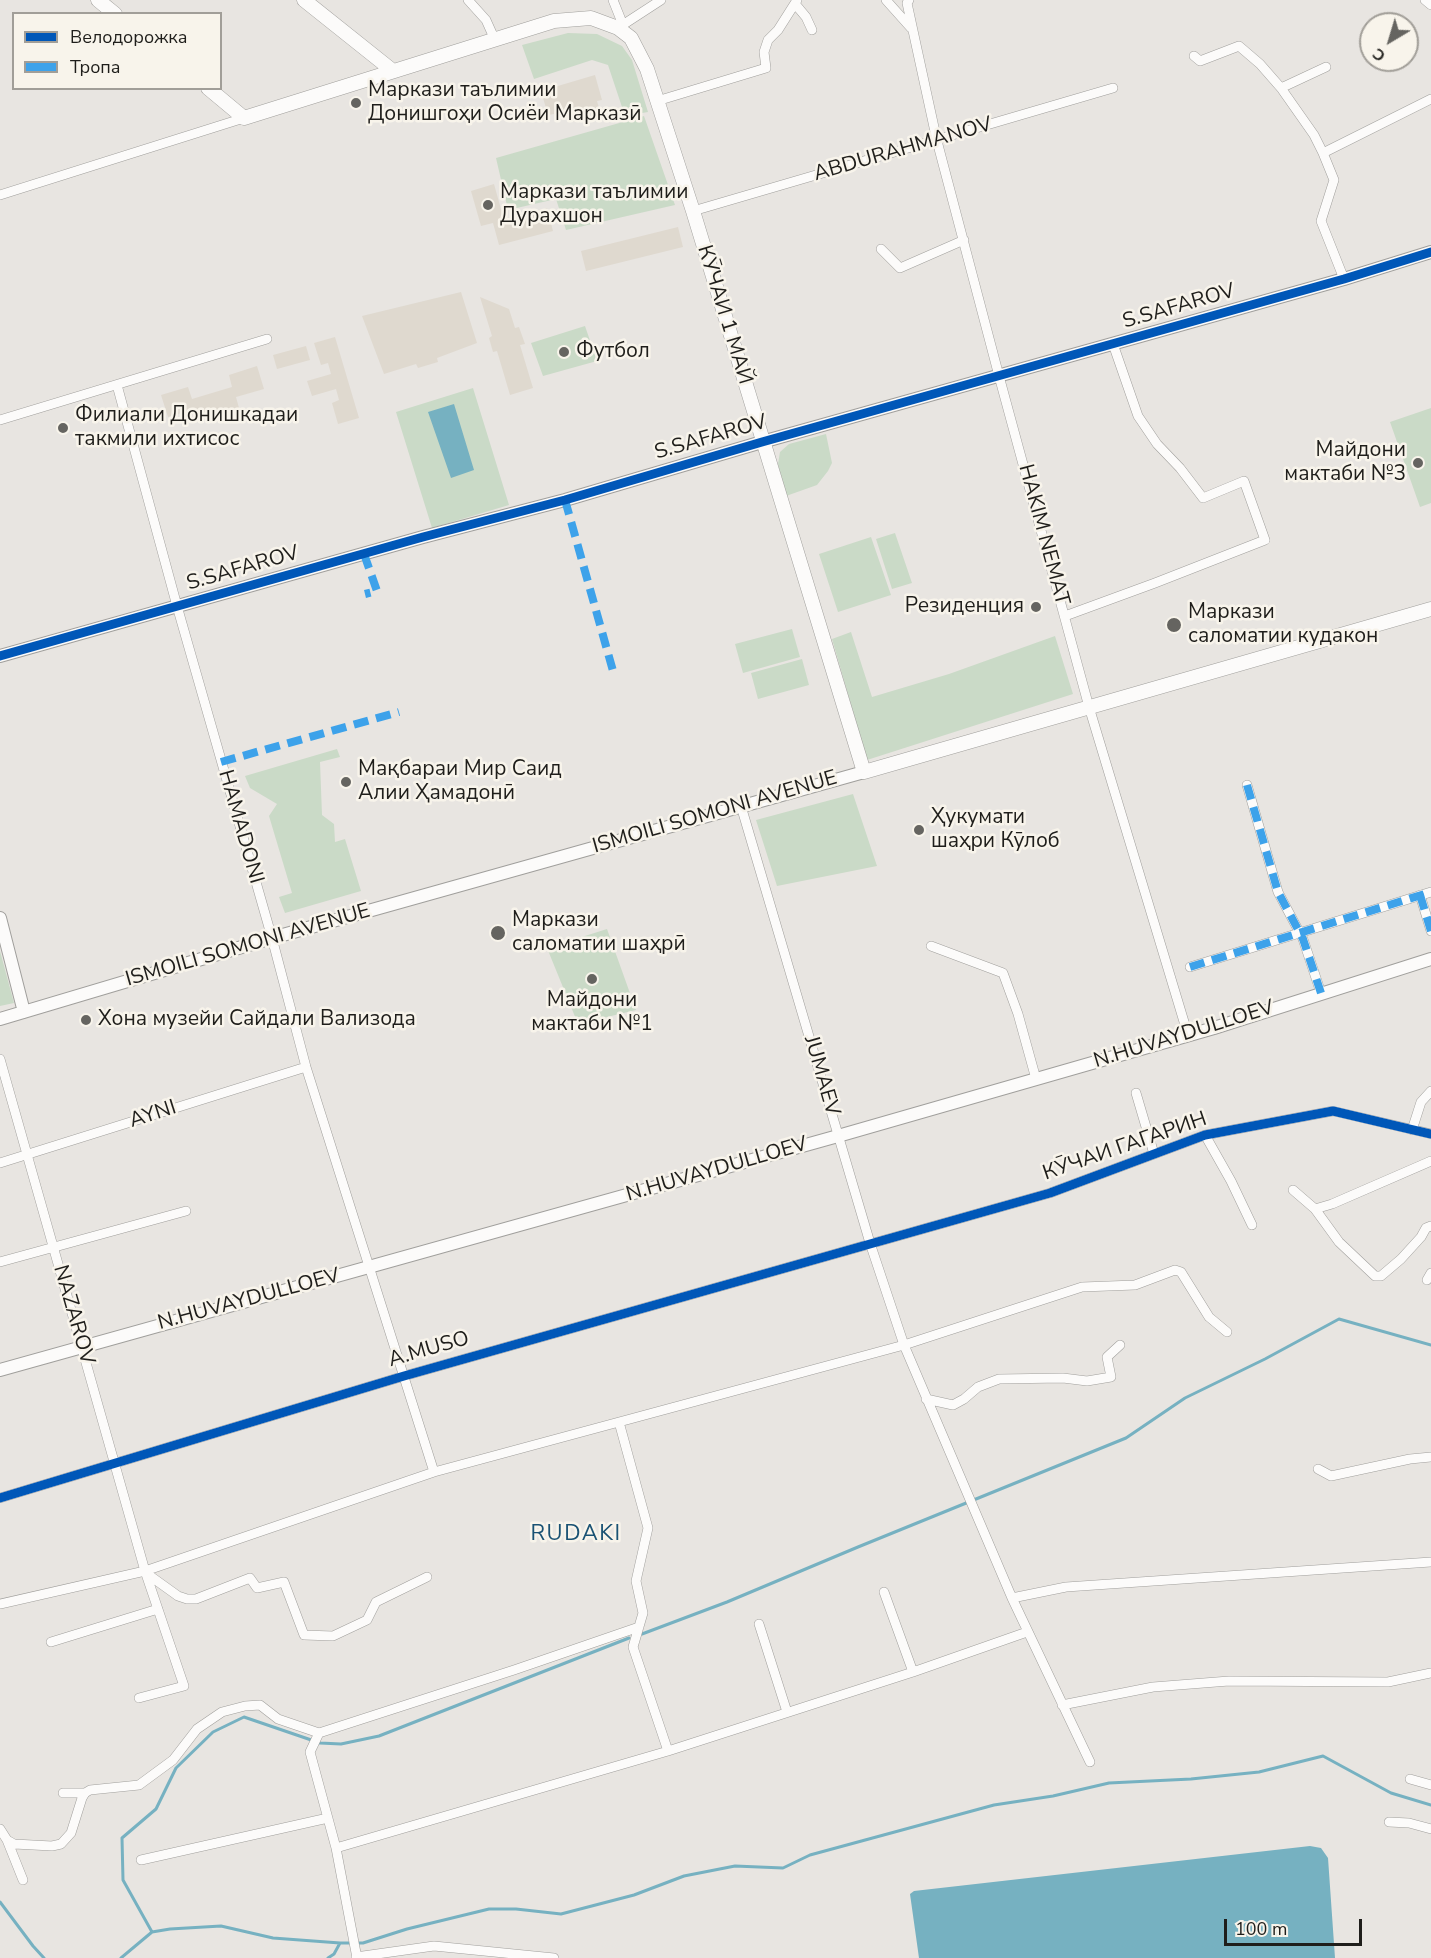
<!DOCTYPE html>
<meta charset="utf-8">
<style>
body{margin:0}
#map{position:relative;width:1431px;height:1958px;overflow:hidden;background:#e8e5e1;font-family:"Nunito Sans",sans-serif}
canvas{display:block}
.legend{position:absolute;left:12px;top:12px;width:210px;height:78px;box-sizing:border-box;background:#f8f4eb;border:2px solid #a19e98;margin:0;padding:8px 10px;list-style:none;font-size:18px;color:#1f1e1b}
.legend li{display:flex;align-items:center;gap:12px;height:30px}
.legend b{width:30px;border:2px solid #a19e98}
.north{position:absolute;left:1359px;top:12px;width:60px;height:60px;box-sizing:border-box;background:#f8f4eb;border:2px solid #a19e98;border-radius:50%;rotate:218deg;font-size:16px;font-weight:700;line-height:24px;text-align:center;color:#1f1e1b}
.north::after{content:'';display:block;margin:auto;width:21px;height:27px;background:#656460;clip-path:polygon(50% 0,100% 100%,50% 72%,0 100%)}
.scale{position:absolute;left:1224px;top:1919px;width:138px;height:27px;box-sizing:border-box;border:3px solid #1f1e1b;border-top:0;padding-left:8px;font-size:18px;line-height:21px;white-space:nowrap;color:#1f1e1b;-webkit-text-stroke:4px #f8f4eb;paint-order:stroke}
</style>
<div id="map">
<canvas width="1431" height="1958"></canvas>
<ul class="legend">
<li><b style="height:8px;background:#0057b8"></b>Велодорожка</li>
<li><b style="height:8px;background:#3da2ea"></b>Тропа</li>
</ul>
<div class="north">С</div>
<div class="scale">100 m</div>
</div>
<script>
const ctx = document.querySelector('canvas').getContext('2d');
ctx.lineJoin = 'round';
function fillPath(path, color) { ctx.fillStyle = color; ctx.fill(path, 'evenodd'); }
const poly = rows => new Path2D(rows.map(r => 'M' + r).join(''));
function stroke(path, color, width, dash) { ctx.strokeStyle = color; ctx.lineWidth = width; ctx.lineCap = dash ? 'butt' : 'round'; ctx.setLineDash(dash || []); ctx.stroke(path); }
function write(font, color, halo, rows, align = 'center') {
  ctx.font = font + ' "Nunito Sans",sans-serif'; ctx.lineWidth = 5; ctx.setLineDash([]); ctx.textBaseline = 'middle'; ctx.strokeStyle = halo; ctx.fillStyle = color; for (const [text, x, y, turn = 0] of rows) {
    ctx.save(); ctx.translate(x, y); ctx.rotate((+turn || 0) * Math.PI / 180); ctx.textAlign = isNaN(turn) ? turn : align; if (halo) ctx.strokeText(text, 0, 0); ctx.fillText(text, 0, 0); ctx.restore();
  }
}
const built = poly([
 [595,75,602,100,597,101,599,108,582,113,583,119,574,122,572,116,556,121,554,114,548,115,541,91],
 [494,184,504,220,547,208,553,231,499,245,493,223,481,226,471,191],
 [678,227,683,247,586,271,581,251],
 [461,292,477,343,437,358,438,362,418,368,416,364,384,374,362,316],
 [480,297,509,309,515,328,519,327,525,344,520,345,533,388,510,395,497,351,493,352,489,338,492,336],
 [335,337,359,418,338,424,332,403,339,400,336,389,312,396,307,381,331,374,328,363,321,365,314,343],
 [306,346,310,360,277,369,273,355],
 [257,366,264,389,236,397,239,408,198,420,195,409,168,417,161,395,188,387,192,399,232,387,229,375]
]);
const green = poly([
 [568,33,597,34,622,46,632,60,648,112,625,116,608,65,592,60,534,79,522,45],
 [644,116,675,205,566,230,556,199,508,210,496,158],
 [585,326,597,361,543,376,531,343],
 [473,388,509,505,432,528,396,412],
 [1431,408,1431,503,1420,507,1390,422],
 [826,434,832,463,828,471,817,485,786,496,778,464,780,452,789,444],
 [895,533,912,583,892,589,876,539],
 [871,537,891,595,838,612,819,554],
 [792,629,800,657,743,673,735,644],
 [851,632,872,697,949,674,1055,636,1073,694,867,760,832,639],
 [802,659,809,685,758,699,751,673],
 [337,749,340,757,320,762,322,815,334,824,335,842,345,839,361,891,285,913,279,897,292,893,269,816,277,804,250,788,245,776],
 [853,794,877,866,777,886,756,820],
 [607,929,636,1010,578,1024,547,948],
 [0,951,14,1003,0,1006]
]);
const water = poly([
 [454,404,474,470,451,478,428,412],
 [1310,1846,1321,1848,1328,1858,1335,1958,919,1958,910,1894,914,1891]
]);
const stream = poly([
 [642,1634,727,1602,858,1547,1126,1438,1185,1398,1265,1359,1339,1319,1431,1345],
 [0,1902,33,1946,44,1958],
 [152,1932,123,1880,122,1838,156,1809,176,1768,213,1732,244,1717,320,1743,341,1744,379,1736,629,1638],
 [121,1958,152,1932,170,1929,221,1926,273,1938,340,1943,363,1943,407,1929,489,1909,516,1909,561,1914,634,1895,684,1876,735,1866,783,1868,810,1855,994,1805,1053,1796,1109,1783,1191,1779,1259,1772,1323,1756,1391,1793,1431,1805],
 [328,1958,334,1954,340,1943]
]);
const street = poly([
 [468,0,486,20,495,40],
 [613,0,623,25],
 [886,0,911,28],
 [909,0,907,3,937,141,999,376,1089,707,1188,1035],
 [1425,0,1431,5],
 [796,5,806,17,812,30],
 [618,28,661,0],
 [1194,56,1200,61,1239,46,1260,64,1281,88,1314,135,1323,153],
 [1281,88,1326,67],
 [657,101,766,68,764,52,768,40,778,30,797,0],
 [0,195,244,118],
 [693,211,1113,88],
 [881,249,900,268,964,240],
 [1344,279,1321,221,1334,180,1323,153,1431,99],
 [117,385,177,606,272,938,306,1067,434,1472],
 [0,420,267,339],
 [1065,616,1155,583,1265,540,1244,481,1203,498,1180,468,1157,444,1138,416,1113,344],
 [1247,785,1278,892,1303,939,1321,993],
 [741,806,870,1243,904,1345,1012,1598,1090,1762],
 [1420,895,1431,931],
 [931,946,1003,973,1018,1014,1036,1079],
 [1190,967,1431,892],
 [0,1059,145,1571,184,1686,139,1698],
 [1136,1093,1154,1154],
 [1412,1130,1421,1102,1431,1091],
 [1205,1135,1231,1181,1252,1225],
 [0,1163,306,1067],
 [1293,1190,1315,1209,1332,1204,1431,1161],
 [1315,1209,1339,1242,1375,1276,1381,1276,1401,1259,1421,1237,1426,1228,1431,1226],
 [0,1262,186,1211],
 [1427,1280,1431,1273],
 [926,1399,953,1405,964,1399,978,1387,999,1379,1063,1378,1087,1381,1111,1377,1107,1357,1120,1345],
 [619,1422,648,1528,636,1581,643,1613,633,1647,668,1751],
 [1318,1469,1331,1476,1410,1459,1431,1457],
 [0,1498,404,1376,1050,1193,1205,1135,1333,1111,1431,1134],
 [146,1573,178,1596,187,1599,196,1599,250,1578,257,1588,284,1582,304,1635,333,1636,367,1620,376,1602,427,1577],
 [884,1592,913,1672],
 [1012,1598,1066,1587,1431,1562],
 [0,1604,145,1571,434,1472,904,1345,1082,1287,1135,1285,1175,1270,1181,1272,1209,1317,1227,1332],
 [759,1624,787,1712],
 [51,1642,158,1609],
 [1062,1705,1153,1687,1229,1681,1388,1682,1431,1673],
 [319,1733,310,1752,336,1848,357,1958],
 [1410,1779,1431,1785],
 [63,1793,85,1793],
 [1389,1822,1409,1823,1431,1829],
 [0,1829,7,1840,14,1844,52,1846,61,1844,71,1833,82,1798,85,1793,90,1790,139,1785,173,1760,197,1729,222,1712,245,1706,260,1705,278,1719,319,1733,514,1670,639,1627],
 [7,1840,23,1880],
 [336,1848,668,1751,913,1672,1027,1632],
 [141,1860,328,1818],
 [356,1957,434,1946,554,1958]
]);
const secondary = poly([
 [0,656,423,537,565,500,762,442,1344,279,1431,252],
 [0,918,24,1012],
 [0,1019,272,938,864,772],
 [0,1370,838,1136,1214,1028,1431,959]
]);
const primary = poly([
 [98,0,115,14],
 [304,0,393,71],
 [208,88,244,118,554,21,591,18,618,28,631,38,647,69,693,211,864,772,1431,609]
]);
const quiet = poly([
 [565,500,613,671],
 [364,554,377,591,365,594],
 [221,762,399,712],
 [1247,785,1278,892,1303,939,1321,993],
 [1420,895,1431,931],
 [1190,967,1431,892]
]);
const cycleway = poly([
 [0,656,423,537,565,500,762,442,1344,279,1431,252],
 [0,1498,404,1376,1050,1193,1205,1135,1333,1111,1431,1134]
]);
const markers = [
 [356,103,6,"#656460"],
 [488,205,6,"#656460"],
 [564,352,6,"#656460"],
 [63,428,6,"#656460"],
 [1418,463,6,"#656460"],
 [1036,607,6,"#656460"],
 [1174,625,8,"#656460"],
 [346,782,6,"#656460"],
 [919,830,6,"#656460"],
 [498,933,8,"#656460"],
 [592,979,6,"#656460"],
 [86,1020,6,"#656460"]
];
const poiNames = [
 ["Маркази таълимии",368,91],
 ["Донишгоҳи Осиёи Марказӣ",368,115],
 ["Маркази таълимии",500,193],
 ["Дурахшон",500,217],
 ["Футбол",576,352],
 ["Филиали Донишкадаи",75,416],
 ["такмили ихтисос",75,440],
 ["Майдони",1406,451,"right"],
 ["мактаби №3",1406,475,"right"],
 ["Резиденция",1024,607,"right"],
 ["Маркази",1188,613],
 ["саломатии кудакон",1188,637],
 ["Мақбараи Мир Саид",358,770],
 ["Алии Ҳамадонӣ",358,794],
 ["Ҳукумати",931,818],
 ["шаҳри Кӯлоб",931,842],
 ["Маркази",512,921],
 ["саломатии шаҳрӣ",512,945],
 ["Майдони",592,1001,"center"],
 ["мактаби №1",592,1025,"center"],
 ["Хона музейи Сайдали Вализода",98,1020]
];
const streetNames = [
 ["ABDURAHMANOV",903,150,-16],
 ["S.SAFAROV",1179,307,-16],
 ["КӮЧАИ 1 МАЙ",724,315,73],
 ["S.SAFAROV",711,438,-16],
 ["HAKIM NEMAT",1043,535,75],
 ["S.SAFAROV",243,569,-16],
 ["ISMOILI SOMONI AVENUE",715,813,-16],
 ["HAMADONI",240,827,74],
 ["ISMOILI SOMONI AVENUE",248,946,-16],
 ["N.HUVAYDULLOEV",1184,1035,-17],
 ["JUMAEV",821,1076,74],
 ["AYNI",153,1115,-18],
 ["КӮЧАИ ГАГАРИН",1125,1147,-19],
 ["N.HUVAYDULLOEV",717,1170,-16],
 ["N.HUVAYDULLOEV",249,1300,-15],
 ["NAZAROV",73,1315,74],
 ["A.MUSO",429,1350,-16]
];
const neighbourhoodNames = [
 ["RUDAKI",576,1535]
];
fillPath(built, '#dfd9cf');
fillPath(green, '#cadac7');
fillPath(water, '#76b1c1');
stroke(stream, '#76b1c1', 3);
stroke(street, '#a09f9c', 10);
stroke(secondary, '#a09f9c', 14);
stroke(primary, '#a09f9c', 15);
stroke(street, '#fcfbfa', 9);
stroke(secondary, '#fcfbfa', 12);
stroke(primary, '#fcfbfa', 14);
stroke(quiet, '#3da2ea', 8, [15, 8]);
stroke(cycleway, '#0057b8', 9);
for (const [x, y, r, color] of markers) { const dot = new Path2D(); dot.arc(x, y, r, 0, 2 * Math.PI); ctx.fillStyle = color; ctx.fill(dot); stroke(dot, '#f8f4eb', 2); }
write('21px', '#1f1e1b', '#f8f4eb', poiNames, 'left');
write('21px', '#1f1e1b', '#f8f4eb', streetNames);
ctx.letterSpacing = '1.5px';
write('22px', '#1a5274', '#f8f4eb', neighbourhoodNames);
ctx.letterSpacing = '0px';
</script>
